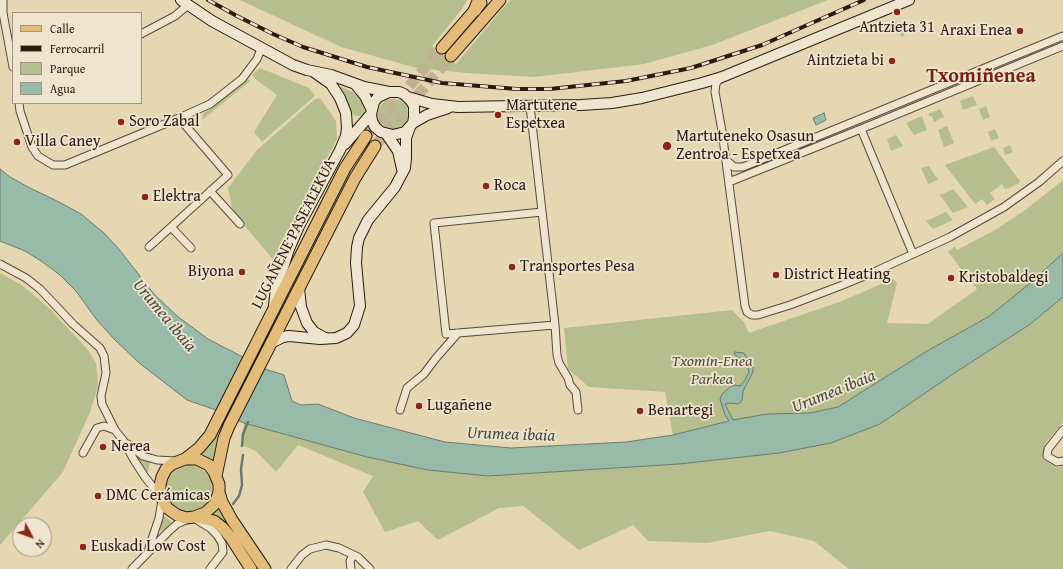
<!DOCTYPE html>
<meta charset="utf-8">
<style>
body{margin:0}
#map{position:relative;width:1063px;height:569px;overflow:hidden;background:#e6d7b3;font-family:"Gentium Book Plus",serif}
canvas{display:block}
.legend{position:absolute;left:12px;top:12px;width:130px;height:92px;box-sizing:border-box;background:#efe5ce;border:1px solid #a19383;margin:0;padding:5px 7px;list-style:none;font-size:12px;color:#2b1912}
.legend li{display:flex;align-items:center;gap:8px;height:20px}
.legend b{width:20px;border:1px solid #a19383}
.north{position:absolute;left:12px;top:517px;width:40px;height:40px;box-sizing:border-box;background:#efe5ce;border:1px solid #a19383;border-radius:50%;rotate:131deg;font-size:11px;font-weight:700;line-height:16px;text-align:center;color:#2b1912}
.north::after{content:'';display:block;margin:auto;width:14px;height:18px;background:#8f2418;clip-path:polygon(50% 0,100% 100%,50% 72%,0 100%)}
</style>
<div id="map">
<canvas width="1063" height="569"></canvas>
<ul class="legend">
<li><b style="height:5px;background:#e3bc7a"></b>Calle</li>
<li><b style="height:5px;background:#2b1912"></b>Ferrocarril</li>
<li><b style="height:11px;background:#b5be8c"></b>Parque</li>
<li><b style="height:11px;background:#97baa9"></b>Agua</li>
</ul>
<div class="north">N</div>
</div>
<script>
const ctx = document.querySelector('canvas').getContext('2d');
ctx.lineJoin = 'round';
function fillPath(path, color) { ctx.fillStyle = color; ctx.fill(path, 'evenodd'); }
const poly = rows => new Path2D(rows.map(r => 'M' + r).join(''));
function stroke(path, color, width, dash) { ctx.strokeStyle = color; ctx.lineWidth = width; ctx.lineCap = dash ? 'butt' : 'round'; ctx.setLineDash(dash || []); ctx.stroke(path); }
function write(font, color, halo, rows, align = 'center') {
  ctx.font = font + ' "Gentium Book Plus",serif'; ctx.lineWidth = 3.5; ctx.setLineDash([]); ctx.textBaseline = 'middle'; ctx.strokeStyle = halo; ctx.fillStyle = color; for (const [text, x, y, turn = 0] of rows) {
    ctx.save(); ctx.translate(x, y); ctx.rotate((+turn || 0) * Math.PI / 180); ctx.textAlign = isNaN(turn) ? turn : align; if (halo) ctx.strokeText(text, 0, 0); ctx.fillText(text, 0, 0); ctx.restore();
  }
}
const green = poly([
 [240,0,467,0,462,9,432,46,456,64,510,0,828,0,712,45,644,64,534,77,466,73,417,68,341,47],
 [897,22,905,35,902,37,893,24],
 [260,68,309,88,315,96,262,142,254,132,277,95,254,78,252,75],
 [248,79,250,81,202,120,203,114],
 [336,85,353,92,360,98,364,104,365,112,363,114,360,116,356,116,350,112,344,95],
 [973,96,977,105,963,110,960,101],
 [320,98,336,121,337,139,282,240,276,263,233,212,228,188,257,150,315,99],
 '378 114a15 15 0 1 1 30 0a15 15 0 1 1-30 0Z',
 [986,106,990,117,983,120,979,109],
 [940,109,944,117,934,122,932,116,929,116,928,114],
 [922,116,927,130,914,135,906,123],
 [947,126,954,143,944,147,938,130],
 [995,129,999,138,991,141,988,132],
 [896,135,903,146,891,151,887,139],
 [1010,145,1013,152,1005,155,1003,148],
 [994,147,1020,181,1018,184,1007,189,1004,188,1002,184,990,193,995,199,987,205,982,199,975,204,945,165],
 [929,166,938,180,928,184,921,168],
 [1063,180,1063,253,1028,285,988,317,927,351,838,407,810,413,767,414,673,435,665,392,589,387,568,369,564,328,732,310,744,322,749,333,842,301,893,279,897,283,887,323,928,324,977,289,948,252,955,246,957,250,995,230,1024,211],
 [953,189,968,207,953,213,940,195],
 [946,212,953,220,933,229,926,221],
 [0,273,22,285,50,309,88,350,96,363,98,386,90,412,63,472,0,545],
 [1063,297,1063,422,1045,444,1043,459,1057,468,1063,466,1063,569,849,569,814,541,770,531,707,543,648,541,633,525,579,550,523,506,499,508,438,540,418,521,385,532,363,492,373,476,298,445,276,472,256,451,242,445,244,423,367,457,428,470,488,476,679,464,779,453,831,443,880,424,956,372,1029,325],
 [219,425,224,428,216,463,208,457,199,453],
 [134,454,150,462,148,472,146,473],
 '166 488a23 23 0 1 1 46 0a23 23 0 1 1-46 0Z',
 [219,508,230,525,228,526,219,518,212,515],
 [162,514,172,522,166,529,159,531]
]);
const water = poly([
 [824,113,826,120,816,125,813,118,824,113],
 [0,169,10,177,28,187,59,202,81,214,104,233,118,248,154,294,177,316,208,339,268,370,284,375,292,401,301,405,318,404,354,418,445,442,511,448,626,442,673,435,729,421,725,415,720,399,722,394,730,387,735,385,740,386,745,380,749,372,747,364,735,355,734,352,744,353,746,357,750,360,753,364,753,372,743,391,742,401,738,404,731,403,725,404,733,420,767,414,810,413,838,407,927,351,988,317,1028,285,1063,253,1063,297,1029,325,956,372,880,424,831,443,779,453,679,464,488,476,428,470,367,457,244,423,213,409,187,400,138,362,114,339,96,319,76,291,60,275,41,261,25,251,0,241,0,169]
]);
const stream = poly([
 [242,446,243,434,248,422],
 [233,504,239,496,242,485,241,469,243,455]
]);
const primaryTunnel = poly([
 [366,136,442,48],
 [375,146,451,56]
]);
const minor = poly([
 [3,0,3,13,13,67],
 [141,34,175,16,188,5],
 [722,77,716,83,715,92,722,131,745,306,747,312,752,315,758,315,790,305,840,286,874,272,950,237,1004,207,1039,182,1063,161],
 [19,103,20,111,32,147,38,156,53,165,65,165,179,118,210,104,242,79,257,59,261,49],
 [530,106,555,325,446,334,434,223,542,212],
 [861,129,913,254],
 [726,160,734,167,743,167,1063,36],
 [729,182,861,129,1063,46],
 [210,191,240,224],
 [171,227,191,248],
 [149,247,228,175,179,118],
 [0,264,26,278,40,289,73,324,100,348,104,356,106,373,101,396,102,404,115,430],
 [555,325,557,355,559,363,568,378,570,385,576,392,578,410],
 [400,410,407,388,424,374,436,358,458,333],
 [1063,430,1048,449,1047,456,1057,462,1063,461],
 [128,444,143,456,157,460,176,461],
 [83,453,97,428,104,426,115,430,123,440,134,460,145,477,160,496],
 [197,520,210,528,217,535,222,543,223,552,210,569],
 [149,548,159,518,162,500],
 [132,569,167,533,177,524,188,519],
 [291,569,302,555,310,549,326,545,339,548,358,557,370,569],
 [351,569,350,561,353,555]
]);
const secondary = poly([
 [181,0,212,21,293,65,307,70,331,75,364,87,389,92],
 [356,85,365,96,371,108],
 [408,97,432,104,458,107,581,105,612,103,642,98,702,83,722,77,909,0],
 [413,123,414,117,414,106,411,101,404,94,399,92,389,92,378,97,374,102,371,114,372,121,375,127,381,132,393,135,405,132,413,123,427,115,448,108],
 [387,135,398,151,402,169],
 [345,144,371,114],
 [299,288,301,307,307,323,314,332,325,338],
 [274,305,276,289,289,249,299,226,340,150,346,136,347,128,346,113,340,98,331,84,314,72],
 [271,343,283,337,289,336,320,339,336,338,347,333,354,325,360,306,356,263,357,247,359,238,368,220,395,187,405,168,406,158,406,138,410,127]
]);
const primary = poly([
 [442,48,481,3],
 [451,56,500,0],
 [185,459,197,459,209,465,214,472,219,484,219,492,215,504,205,513,194,517,186,518,177,515,167,508,160,494,160,485,162,477,166,469,172,464,185,459,199,448,210,435,345,168,366,136],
 [216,476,224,438,229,426,355,178,375,146],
 [219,492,222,502,232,520,265,569],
 [197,517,214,521,223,528,231,538,251,569]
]);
const motorway = poly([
 [475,10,479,0]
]);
const rail = poly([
 [208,0,237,16,273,34,303,47,367,67,442,83,517,89,550,89,626,81,691,68,762,45,864,0]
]);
const markers = [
 [897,12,4,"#8f2418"],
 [1020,31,4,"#8f2418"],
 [892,61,4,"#8f2418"],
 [498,115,4,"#8f2418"],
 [121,122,4,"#8f2418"],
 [17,142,4,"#8f2418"],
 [667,146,5,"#8f2418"],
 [486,186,4,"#8f2418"],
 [145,197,4,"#8f2418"],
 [512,267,4,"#8f2418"],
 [242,272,4,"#8f2418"],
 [776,275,4,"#8f2418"],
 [951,278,4,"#8f2418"],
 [419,406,4,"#8f2418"],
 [640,411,4,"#8f2418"],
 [103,447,4,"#8f2418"],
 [98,496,4,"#8f2418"],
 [83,547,4,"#8f2418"]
];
const poiNames = [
 ["Antzieta 31",897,28,"center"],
 ["Araxi Enea",1012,31,"right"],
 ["Aintzieta bi",884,61,"right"],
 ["Martutene",506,106],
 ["Espetxea",506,124],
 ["Soro Zabal",129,122],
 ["Martuteneko Osasun",676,137],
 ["Zentroa - Espetxea",676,155],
 ["Villa Caney",25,142],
 ["Roca",494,186],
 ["Elektra",153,197],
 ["Transportes Pesa",520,267],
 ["Biyona",234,272,"right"],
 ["District Heating",784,275],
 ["Kristobaldegi",959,278],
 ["Lugañene",427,406],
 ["Benartegi",648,411],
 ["Nerea",111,447],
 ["DMC Cerámicas",106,496],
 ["Euskadi Low Cost",91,547]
];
const streetNames = [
 ["LUGAÑENE PASEALEKUA",294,234,-63]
];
const parkNames = [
 ["Txomin-Enea",712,362],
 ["Parkea",712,380]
];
const waterNames = [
 ["Urumea ibaia",164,316,50],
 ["Urumea ibaia",834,392,-22],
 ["Urumea ibaia",511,435,2]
];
const districtNames = [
 ["Txomiñenea",981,77]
];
fillPath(green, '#b5be8c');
fillPath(water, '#97baa9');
stroke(water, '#6c7a6d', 1);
stroke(stream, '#6c7a6d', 2.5);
stroke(primaryTunnel, '#c1b193', 11, [11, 5.5]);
stroke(minor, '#5a483a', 9);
stroke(secondary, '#2b1912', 12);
stroke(primary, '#2b1912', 13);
stroke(motorway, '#2b1912', 14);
stroke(minor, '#efe5ce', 7);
stroke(secondary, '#efe5ce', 10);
stroke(primary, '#e3bc7a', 11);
stroke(motorway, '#e3bc7a', 12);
stroke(rail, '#2b1912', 4);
stroke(rail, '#efe5ce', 2.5, [8]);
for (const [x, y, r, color] of markers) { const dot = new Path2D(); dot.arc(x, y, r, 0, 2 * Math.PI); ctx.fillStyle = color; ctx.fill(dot); stroke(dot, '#efe5ce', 1.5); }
write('16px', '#2b1912', '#efe5ce', poiNames, 'left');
write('16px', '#2b1912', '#efe5ce', streetNames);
write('italic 16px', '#544b37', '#efe5ce', parkNames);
write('italic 17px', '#4b493f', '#efe5ce', waterNames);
write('bold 20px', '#7a1f14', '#efe5ce', districtNames);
</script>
